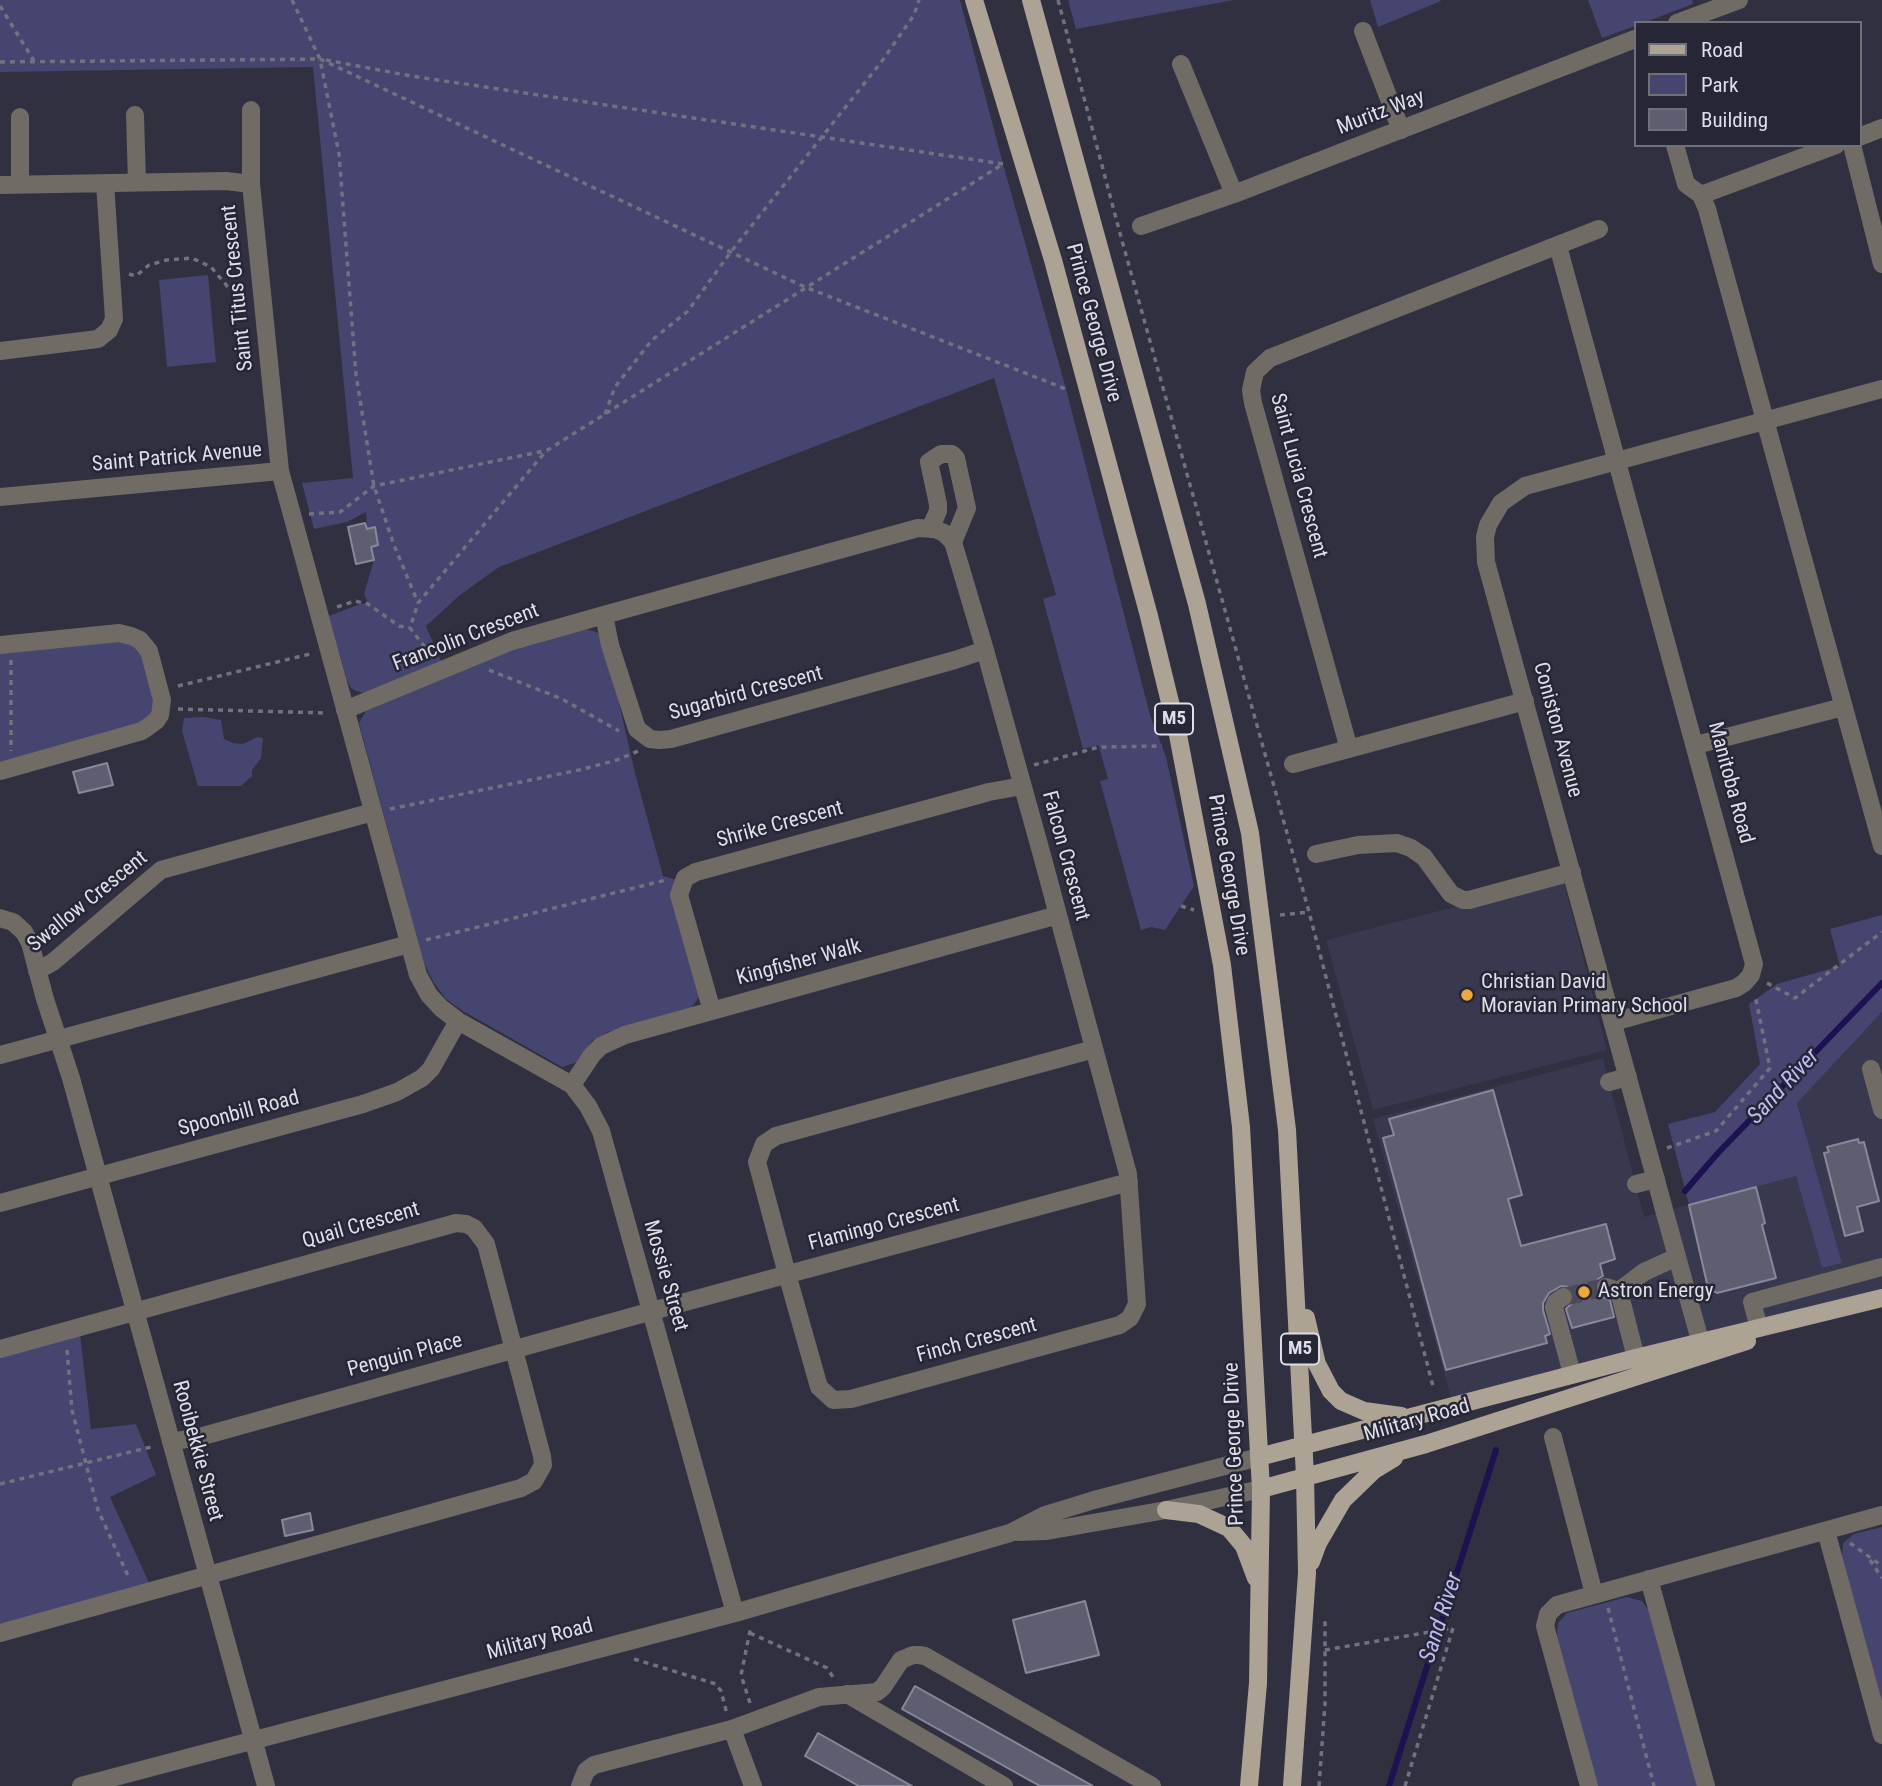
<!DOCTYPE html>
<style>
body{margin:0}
#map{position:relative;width:1882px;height:1786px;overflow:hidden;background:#303040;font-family:"Roboto Condensed",sans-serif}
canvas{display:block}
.legend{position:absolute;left:1634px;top:21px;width:228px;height:126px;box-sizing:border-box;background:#262635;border:2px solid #70707d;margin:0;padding:9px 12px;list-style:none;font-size:21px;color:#dedfe9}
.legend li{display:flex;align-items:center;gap:14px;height:35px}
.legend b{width:35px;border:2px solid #70707d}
</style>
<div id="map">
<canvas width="1882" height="1786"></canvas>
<ul class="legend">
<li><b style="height:9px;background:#ada395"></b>Road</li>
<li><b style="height:19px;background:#45456f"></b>Park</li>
<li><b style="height:19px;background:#5d5e6f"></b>Building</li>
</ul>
</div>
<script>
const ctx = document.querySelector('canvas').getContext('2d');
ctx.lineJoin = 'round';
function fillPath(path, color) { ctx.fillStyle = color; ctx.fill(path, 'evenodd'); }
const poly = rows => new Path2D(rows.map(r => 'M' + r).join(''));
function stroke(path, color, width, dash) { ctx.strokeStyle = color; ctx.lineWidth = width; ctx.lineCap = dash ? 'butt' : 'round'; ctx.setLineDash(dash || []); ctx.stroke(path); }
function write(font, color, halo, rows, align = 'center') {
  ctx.font = font + ' "Roboto Condensed",sans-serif'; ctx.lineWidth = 5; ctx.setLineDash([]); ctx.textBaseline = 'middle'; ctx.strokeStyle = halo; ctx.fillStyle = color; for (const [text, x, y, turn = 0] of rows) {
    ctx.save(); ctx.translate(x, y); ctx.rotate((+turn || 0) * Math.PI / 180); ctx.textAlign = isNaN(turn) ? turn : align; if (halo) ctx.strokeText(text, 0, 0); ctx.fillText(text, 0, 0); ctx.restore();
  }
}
const built = poly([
 [1563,879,1607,1050,1373,1110,1326,940],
 [1882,1012,1882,1298,1453,1405,1373,1119,1603,1058,1644,1217,1796,1175,1822,1268,1842,1263,1797,1102]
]);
const green = poly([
 [0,0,960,0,1003,164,1066,389,1150,715,1166,757,1194,886,1165,930,1151,927,1141,930,1100,781,1108,779,1099,747,1098,745,1083,749,1043,599,1056,595,994,378,499,567,460,595,426,626,441,661,364,693,356,691,350,687,347,680,329,616,360,604,368,603,364,594,374,560,371,547,378,545,375,528,367,529,366,512,347,522,314,529,302,483,353,478,313,67,0,72],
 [1068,0,1234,0,1076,29],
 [1370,0,1440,0,1441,1,1378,27],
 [1588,0,1692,0,1693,4,1643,23,1635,23,1635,26,1602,38],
 [208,275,216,362,167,367,159,280],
 [586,629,599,633,605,642,635,773,663,876,677,880,699,997,692,1007,686,1010,608,1032,592,1041,577,1062,562,1067,463,1011,446,999,434,983,424,963,359,723,366,711,476,665,523,646],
 [121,641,132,643,143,656,154,700,151,714,140,723,0,762,0,653],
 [204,717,221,720,224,739,233,743,243,744,257,737,263,738,261,758,252,770,252,776,241,786,198,786,182,731,184,718],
 [1882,915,1882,1012,1797,1103,1842,1263,1822,1268,1796,1176,1689,1205,1668,1124,1715,1112,1760,1064,1749,1004,1777,984,1840,966,1830,929],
 [80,1334,91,1429,136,1424,156,1475,110,1497,150,1585,0,1624,0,1357],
 [1882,1527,1882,1703,1842,1556,1843,1543,1854,1534],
 [1627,1597,1642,1601,1652,1615,1698,1786,1598,1786,1557,1636,1558,1623,1567,1613]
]);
const stream = poly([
 [1685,1191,1718,1153,1882,983],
 [1389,1786,1496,1450]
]);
const building = poly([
 [365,523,367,529,375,527,378,545,371,547,374,560,356,564,348,527,365,523],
 [107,763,113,785,79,793,73,772,107,763],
 [1493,1090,1522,1195,1508,1199,1521,1246,1606,1224,1615,1259,1600,1264,1603,1276,1598,1279,1595,1289,1598,1295,1610,1300,1614,1317,1572,1328,1566,1309,1573,1302,1574,1295,1568,1287,1561,1286,1549,1293,1543,1303,1543,1310,1550,1334,1545,1336,1547,1343,1446,1370,1383,1138,1394,1135,1389,1119,1493,1090],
 [1858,1139,1859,1143,1864,1142,1879,1201,1857,1207,1863,1231,1845,1236,1824,1153,1829,1152,1827,1147,1858,1139],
 [1756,1187,1765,1223,1762,1225,1776,1278,1717,1293,1708,1288,1689,1205,1756,1187],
 [310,1513,313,1530,285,1536,282,1520,310,1513],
 [1085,1601,1099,1655,1026,1673,1013,1620,1085,1601],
 [915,1686,1093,1786,1040,1786,902,1709,915,1686],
 [818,1733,912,1786,859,1786,805,1756,818,1733]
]);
const minorTunnel = poly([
 [1563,1297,1606,1287]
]);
const path = poly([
 [292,0,320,59,339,154,356,375,374,486,394,545,418,603],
 [1058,0,1121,237,1309,912,1434,1390],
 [0,6,34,61],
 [326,60,411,76,1003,164],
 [0,62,320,59,805,287,1066,389],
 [129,274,136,276,149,265,167,260,192,258,211,267,227,286,240,295,242,300],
 [605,414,615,387,652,340,688,311,730,253,882,61,914,15,919,0],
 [309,514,340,512,374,486,544,451],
 [337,607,355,601,368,604,399,626,410,628],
 [431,655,410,628,418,603,546,451,1003,164],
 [11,660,11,751],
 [489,670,562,699,619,731],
 [178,686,310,654],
 [178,709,327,713],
 [1034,765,1099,747,1162,746],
 [390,809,579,770,617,760,638,751],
 [1181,906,1194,910],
 [1280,915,1309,912],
 [426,940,666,880],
 [1767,983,1795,998,1882,932],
 [1667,1148,1716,1131,1770,1068,1755,995],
 [67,1350,72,1410,98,1510,129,1578],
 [0,1484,155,1446],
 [1850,1543,1882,1566],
 [1870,1560,1882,1578],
 [1608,1608,1654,1786],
 [750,1633,827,1668,833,1677],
 [1325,1650,1453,1628,1405,1786],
 [634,1659,716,1684,721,1691,727,1714],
 [750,1703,741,1675,751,1626],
 [1319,1786,1325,1704,1325,1617]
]);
const minor = poly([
 [1677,23,1739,0],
 [1363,31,1401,130],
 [1181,64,1234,194],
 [251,110,251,184,280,471,418,975,429,995,441,1008,458,1021,572,1085,588,1106,601,1131,735,1613],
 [135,115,137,182],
 [20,117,20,184],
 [1859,137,1882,128],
 [1675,145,1686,184,1701,195,1707,209,1882,846],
 [1852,145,1882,264],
 [0,185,226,181,251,184],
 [1701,195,1836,145],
 [1141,226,1234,194,1635,39],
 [1558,246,1754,964,1751,975,1744,983,1736,988,1613,1022],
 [0,351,98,339,109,330,114,319,105,183],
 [0,497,280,471],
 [930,529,938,511,938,504,929,462,941,454,952,454,956,458,967,508,953,542],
 [604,615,610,645,637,729,650,739,659,740,671,739,955,660,985,650],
 [0,645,119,633,131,636,140,640,149,651,162,700,160,715,156,721,142,731,0,771],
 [345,710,512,641,604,615,918,528,935,529,944,533,953,542,985,650,1043,859,1058,915,1128,1174,1137,1304,1130,1318,1120,1325,851,1399,833,1400,819,1387,787,1274,757,1162,764,1144,776,1136,1094,1049],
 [1696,745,1843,707],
 [1349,749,1253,403,1251,390,1255,372,1270,358,1599,229],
 [1293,764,1525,701],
 [1316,854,1358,845,1397,843,1411,848,1424,857,1451,894,1463,900,1469,900,1572,872],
 [0,918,13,922,24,932,30,943,45,999,71,1078,266,1786],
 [37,971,53,962,161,870,373,812],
 [712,1011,679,895,685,878,696,872,989,792,1022,786],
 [0,1055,409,944],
 [1871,1069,1882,1110],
 [1609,1082,1628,1077],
 [572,1085,592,1055,601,1046,625,1035,1058,915],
 [1636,1184,1656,1179],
 [0,1203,363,1104,397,1092,422,1078,431,1069,458,1021],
 [1606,1287,1619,1291,1636,1358],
 [1619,1291,1644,1272,1677,1257],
 [1563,1297,1556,1302,1554,1307,1572,1374],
 [1759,1328,1752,1302,1882,1267],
 [0,1349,456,1223,466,1224,474,1228,486,1244,542,1456,543,1465,534,1481,521,1488,0,1633],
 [1704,1355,1486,562,1485,537,1488,525,1501,503,1525,486,1882,389],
 [1553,1437,1594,1594],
 [171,1442,203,1436,663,1308,1129,1182],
 [1826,1531,1882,1735],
 [1017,1532,1047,1531,1166,1510,1261,1489],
 [1649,1579,1706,1786],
 [847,1694,1004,1786],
 [732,1729,753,1786],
 [81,1786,735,1613,1010,1533,1045,1515,1094,1500,1259,1457],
 [580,1786,586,1771,594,1765,732,1729,819,1697,877,1692,883,1687,901,1660,913,1655,919,1655,925,1656,1152,1786],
 [1589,1786,1545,1626,1548,1614,1557,1605,1882,1515]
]);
const major = poly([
 [974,0,1053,260,1149,616,1178,735,1222,965,1241,1127,1261,1489,1258,1683,1249,1786],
 [1031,0,1197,604,1250,833,1287,1130,1305,1476,1307,1573,1292,1786],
 [1306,1318,1317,1364,1331,1391,1341,1401,1364,1411,1401,1416],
 [1259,1457,1636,1358,1882,1298],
 [1261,1489,1426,1444,1747,1341],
 [1166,1510,1199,1514,1229,1528,1244,1546,1256,1578],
 [1311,1562,1318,1543,1343,1500,1374,1470,1394,1458]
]);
const markers = [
 [1467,995,7,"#ebaa39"],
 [1584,1292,7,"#ebaa39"]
];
const shields = [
 [1174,719,38],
 [1300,1349,38]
];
const shieldNames = [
 ["M5",1174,719],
 ["M5",1300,1349]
];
const streetNames = [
 ["Muritz Way",1381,113,-21],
 ["Saint Titus Crescent",238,288,-96],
 ["Prince George Drive",1093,323,75],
 ["Saint Patrick Avenue",177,458,-5],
 ["Saint Lucia Crescent",1298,476,75],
 ["Francolin Crescent",466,638,-21],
 ["Sugarbird Crescent",746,694,-15],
 ["Coniston Avenue",1557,730,75],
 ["Manitoba Road",1730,783,75],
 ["Shrike Crescent",780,825,-15],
 ["Falcon Crescent",1065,856,75],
 ["Prince George Drive",1228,875,80],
 ["Swallow Crescent",88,902,-39],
 ["Kingfisher Walk",799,963,-15],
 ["Spoonbill Road",239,1114,-15],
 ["Flamingo Crescent",884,1225,-15],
 ["Quail Crescent",361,1226,-16],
 ["Mossie Street",665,1276,74],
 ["Finch Crescent",977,1341,-15],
 ["Penguin Place",405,1356,-15],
 ["Military Road",1417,1421,-16],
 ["Prince George Drive",1235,1444,-92],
 ["Rooibekkie Street",197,1451,75],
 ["Military Road",540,1640,-15]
];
const poiNames = [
 ["Christian David",1481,983],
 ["Moravian Primary School",1481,1007],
 ["Astron Energy",1598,1292]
];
const waterNames = [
 ["Sand River",1784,1087,-47],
 ["Sand River",1442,1618,-72]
];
fillPath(built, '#38384e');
fillPath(green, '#45456f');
stroke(stream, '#1d1251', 6);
fillPath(building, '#5d5e6f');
stroke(building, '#87889a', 2);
stroke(minorTunnel, '#4a4a59', 18, [18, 9]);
stroke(path, '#71717f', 3.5, [5, 5]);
stroke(minor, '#706b64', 18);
stroke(major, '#ada395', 18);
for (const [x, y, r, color] of markers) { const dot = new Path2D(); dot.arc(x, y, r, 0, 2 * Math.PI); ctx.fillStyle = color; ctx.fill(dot); stroke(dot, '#262635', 2.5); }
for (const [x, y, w] of shields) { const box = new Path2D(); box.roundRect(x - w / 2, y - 15.5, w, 31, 5); ctx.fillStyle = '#262635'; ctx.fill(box); stroke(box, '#dedfe9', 2); }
write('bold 19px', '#dedfe9', null, shieldNames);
write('21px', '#dedfe9', '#262635', streetNames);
write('21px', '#dedfe9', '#262635', poiNames, 'left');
write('italic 23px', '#bbbcf7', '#262635', waterNames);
</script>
